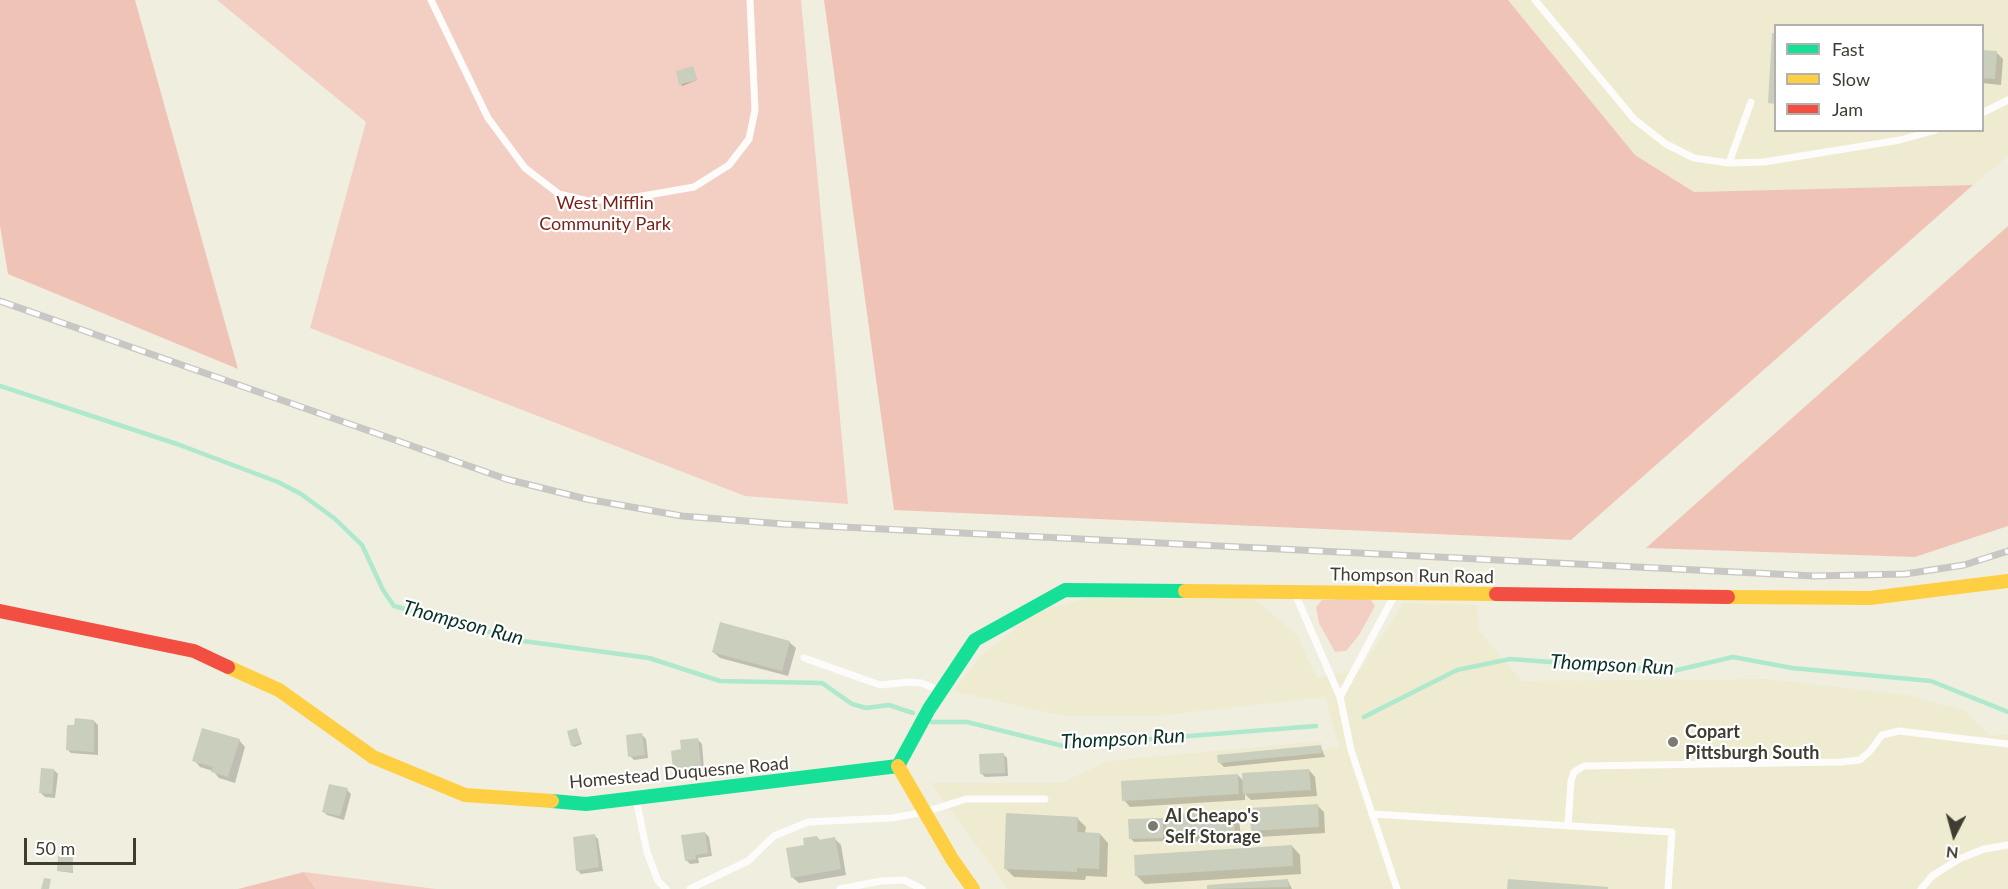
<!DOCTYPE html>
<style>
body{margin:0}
#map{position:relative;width:2008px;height:889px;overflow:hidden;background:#f0eedf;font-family:Lato,sans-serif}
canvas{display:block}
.legend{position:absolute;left:1774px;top:24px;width:210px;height:108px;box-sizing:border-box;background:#fff;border:2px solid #b2b1ad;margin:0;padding:8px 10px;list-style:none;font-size:18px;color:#3f3d32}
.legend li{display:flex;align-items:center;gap:12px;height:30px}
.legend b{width:30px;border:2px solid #b2b1ad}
.north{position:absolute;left:1924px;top:805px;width:60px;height:60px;-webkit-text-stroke:4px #fff;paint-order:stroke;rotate:186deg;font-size:16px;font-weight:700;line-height:24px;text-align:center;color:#3f3d32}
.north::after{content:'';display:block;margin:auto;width:21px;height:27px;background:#3f3d32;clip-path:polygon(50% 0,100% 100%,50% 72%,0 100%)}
.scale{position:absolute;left:24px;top:838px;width:112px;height:27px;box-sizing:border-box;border:3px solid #3f3d32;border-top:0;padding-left:8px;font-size:18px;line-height:21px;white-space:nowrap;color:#3f3d32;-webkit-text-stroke:4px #fff;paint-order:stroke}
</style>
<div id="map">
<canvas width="2008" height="889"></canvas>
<ul class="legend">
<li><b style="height:8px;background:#16e098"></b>Fast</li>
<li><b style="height:8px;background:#ffcf43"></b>Slow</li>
<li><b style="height:8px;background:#f24e42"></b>Jam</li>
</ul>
<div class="north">N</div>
<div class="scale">50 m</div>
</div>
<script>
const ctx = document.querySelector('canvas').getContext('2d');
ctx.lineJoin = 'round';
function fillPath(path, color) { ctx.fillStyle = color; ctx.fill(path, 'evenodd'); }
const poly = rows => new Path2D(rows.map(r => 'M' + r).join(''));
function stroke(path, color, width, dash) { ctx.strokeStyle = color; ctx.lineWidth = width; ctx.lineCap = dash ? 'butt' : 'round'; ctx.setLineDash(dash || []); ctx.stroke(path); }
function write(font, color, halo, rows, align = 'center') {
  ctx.font = font + ' Lato,sans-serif'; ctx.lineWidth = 4.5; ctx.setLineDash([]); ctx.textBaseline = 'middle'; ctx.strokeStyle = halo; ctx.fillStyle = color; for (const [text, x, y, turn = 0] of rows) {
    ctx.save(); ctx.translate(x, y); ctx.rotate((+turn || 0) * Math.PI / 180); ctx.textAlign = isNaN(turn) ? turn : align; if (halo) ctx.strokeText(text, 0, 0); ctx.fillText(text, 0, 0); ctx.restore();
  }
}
const built = poly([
 [1508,0,2008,0,2008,156,1973,185,1694,192,1635,155],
 [1776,26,1982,26,1982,130,1776,130],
 [1086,598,1254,599,1296,634,1317,678,1361,669,1403,603,1478,605,1479,631,1522,681,1765,679,1907,695,1965,711,1991,736,2008,734,2008,889,1008,889,931,783,1060,783,1109,761,1321,741,1322,750,1339,747,1325,697,1156,716,1064,716,953,691,980,657,1027,619,1050,608]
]);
const green = poly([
 [217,0,801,0,848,504,745,496,310,328,366,122],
 [1369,597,1375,606,1359,635,1346,651,1335,652,1319,623,1316,607,1322,600],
 [304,872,436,889,316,889]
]);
const forest = poly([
 [0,0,135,0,238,369,8,274,0,226],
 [824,0,1508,0,1635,155,1694,192,1973,185,1571,540,894,510],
 [2008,226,2008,526,1915,557,1646,548],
 [304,872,316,889,238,889]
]);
const shadow = poly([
 [1982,51,1996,52,2003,59,2001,85,1982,83],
 [693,67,697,80,682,86,677,74],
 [789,642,796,648,788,676,720,658,713,652],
 [94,721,98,725,98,755,71,753,67,749],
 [577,730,582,744,574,747,572,745],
 [642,735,646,739,648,758,634,760,630,756],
 [239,740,245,747,235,783,219,778,213,771,200,767,194,760],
 [698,740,702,744,704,769,678,772,674,768,683,751],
 [1321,747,1325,757,1224,767,1220,763],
 [1003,754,1007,758,1008,776,985,777,981,773],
 [54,770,58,774,55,798,45,797,41,793],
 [1309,770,1315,777,1317,796,1251,800,1245,794,1245,800,1130,807,1124,800,1238,775,1244,782],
 [347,790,351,794,344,820,327,815,323,811],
 [1317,805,1324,812,1325,833,1259,837,1252,831],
 [1232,811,1239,818,1241,838,1174,843,1166,835,1166,841,1134,842,1130,838,1162,819,1167,824],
 [1077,818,1086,827,1085,833,1100,834,1108,843,1107,877,1086,876,1085,880,1014,877,1005,868],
 [705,833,709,837,712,856,698,858,699,863,690,864,686,860],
 [594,835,598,839,603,871,581,874,577,870],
 [817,837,821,841,835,839,841,845,846,875,799,883,792,877,806,846],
 [1292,846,1300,855,1301,874,1145,884,1136,875],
 [72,859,73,873,58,871],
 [1288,881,1292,889,1208,889,1208,886]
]);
const stream = poly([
 [0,386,177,444,278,482,301,494,334,518,362,545,383,590,394,606,523,641,649,658,720,681,822,683,852,704,866,708,889,705,913,713],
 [1364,717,1457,670,1510,659,1673,671,1733,657,1792,668,1931,681,2008,712],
 [932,722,967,722,1063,746,1316,726]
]);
const building = poly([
 [1772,33,1776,33,1776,104,1768,103],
 [1982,50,1997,51,1995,79,1982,78],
 [693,66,697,80,679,85,676,71],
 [720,622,790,641,782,671,712,652],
 [75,718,94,720,94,752,66,750,67,725,74,725],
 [202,728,240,739,228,777,211,772,213,767,192,761],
 [577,728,581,743,571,746,567,731],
 [642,733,645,755,628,757,626,735],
 [698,738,701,766,673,769,671,751,681,749,680,740],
 [1321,745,1322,753,1218,763,1217,755],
 [1004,753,1005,773,980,774,979,754],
 [41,768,54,769,52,794,39,793],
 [1309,769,1311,790,1243,794,1242,773],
 [1238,774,1239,794,1122,801,1121,781],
 [329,784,348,788,340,816,322,812],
 [1318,804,1319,827,1251,831,1249,808],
 [1233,810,1235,832,1167,837,1165,815],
 [1006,813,1078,817,1077,832,1100,833,1099,869,1077,868,1077,872,1004,869],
 [1163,818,1163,838,1129,839,1128,819],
 [705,832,708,853,695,855,696,859,685,861,681,835],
 [595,834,599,867,576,871,573,837],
 [817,836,818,840,835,837,841,869,791,878,786,848,804,845,803,838],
 [1292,845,1293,866,1135,876,1134,855],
 [58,856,73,857,72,872,57,871],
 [44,878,51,879,49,889,41,889],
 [1288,879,1289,887,1207,889,1207,885],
 [1508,879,1608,887,1608,889,1507,889]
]);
const lane = poly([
 [431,0,488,118,525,168,559,194,588,201,631,198,694,187,729,165,749,139,755,110,750,0],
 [1535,0,1634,119,1666,144,1694,158,1729,163,1764,162,1900,140,1936,130],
 [1982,113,2008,100],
 [1729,163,1751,102],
 [1296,596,1340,697,1394,596],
 [804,658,880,685,909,682,921,683,939,690],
 [1340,697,1351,750,1397,889],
 [636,799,647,852,658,881,666,889],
 [1372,814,1672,832,1668,889],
 [1568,825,1571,781,1574,772,1584,766,1841,762,1860,760,1870,751,1882,735,1899,731,2008,744],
 [690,889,748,861,774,836,808,822,892,818,925,812,966,799,1045,799],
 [840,889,881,881,904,880,922,889],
 [1921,889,1932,876,1959,859,1984,849,2008,845]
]);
const fast = poly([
 [898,766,929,709,975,640,1065,590,1185,591],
 [552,801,586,804,898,766]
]);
const slow = poly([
 [1185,591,1496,594],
 [1728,597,1870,598,2008,581],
 [228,667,279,690,373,757,465,795,552,801],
 [898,766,952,859,973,889]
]);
const jam = poly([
 [1496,594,1728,597],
 [0,611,194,651,228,667]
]);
const rail = poly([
 [0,301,506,479,586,499,682,516,783,524,1815,576,1905,574,1964,565,2008,551]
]);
const markers = [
 [1673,742,6,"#7d7b6f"],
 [1153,826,6,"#7d7b6f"]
];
const parkNames = [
 ["West Mifflin",605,203],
 ["Community Park",605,224]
];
const streetNames = [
 ["Thompson Run Road",1412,576,1],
 ["Homestead Duquesne Road",679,773,-5]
];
const poiNames = [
 ["Copart",1685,732],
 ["Pittsburgh South",1685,753],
 ["Al Cheapo's",1165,816],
 ["Self Storage",1165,837]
];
const waterNames = [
 ["Thompson Run",463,623,15],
 ["Thompson Run",1612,665,3],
 ["Thompson Run",1123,739,-3]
];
fillPath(built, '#efebd0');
fillPath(green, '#f3cfc3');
fillPath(forest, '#efc4b7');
fillPath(shadow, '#0003');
stroke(stream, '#aee8cd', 4.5);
fillPath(building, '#c9cfbc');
stroke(lane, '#fdfcfa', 7);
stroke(fast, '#16e098', 14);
stroke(slow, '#ffcf43', 14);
stroke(jam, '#f24e42', 14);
stroke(rail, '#c8c7c3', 7);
stroke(rail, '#fff', 4.5, [14]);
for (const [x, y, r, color] of markers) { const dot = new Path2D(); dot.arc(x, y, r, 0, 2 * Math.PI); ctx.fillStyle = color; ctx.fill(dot); stroke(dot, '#fff', 2); }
write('18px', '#781f18', '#fff', parkNames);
write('18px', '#3f3d32', '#fff', streetNames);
write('bold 18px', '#3f3d32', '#fff', poiNames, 'left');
write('italic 20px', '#0a3125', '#fff', waterNames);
</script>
